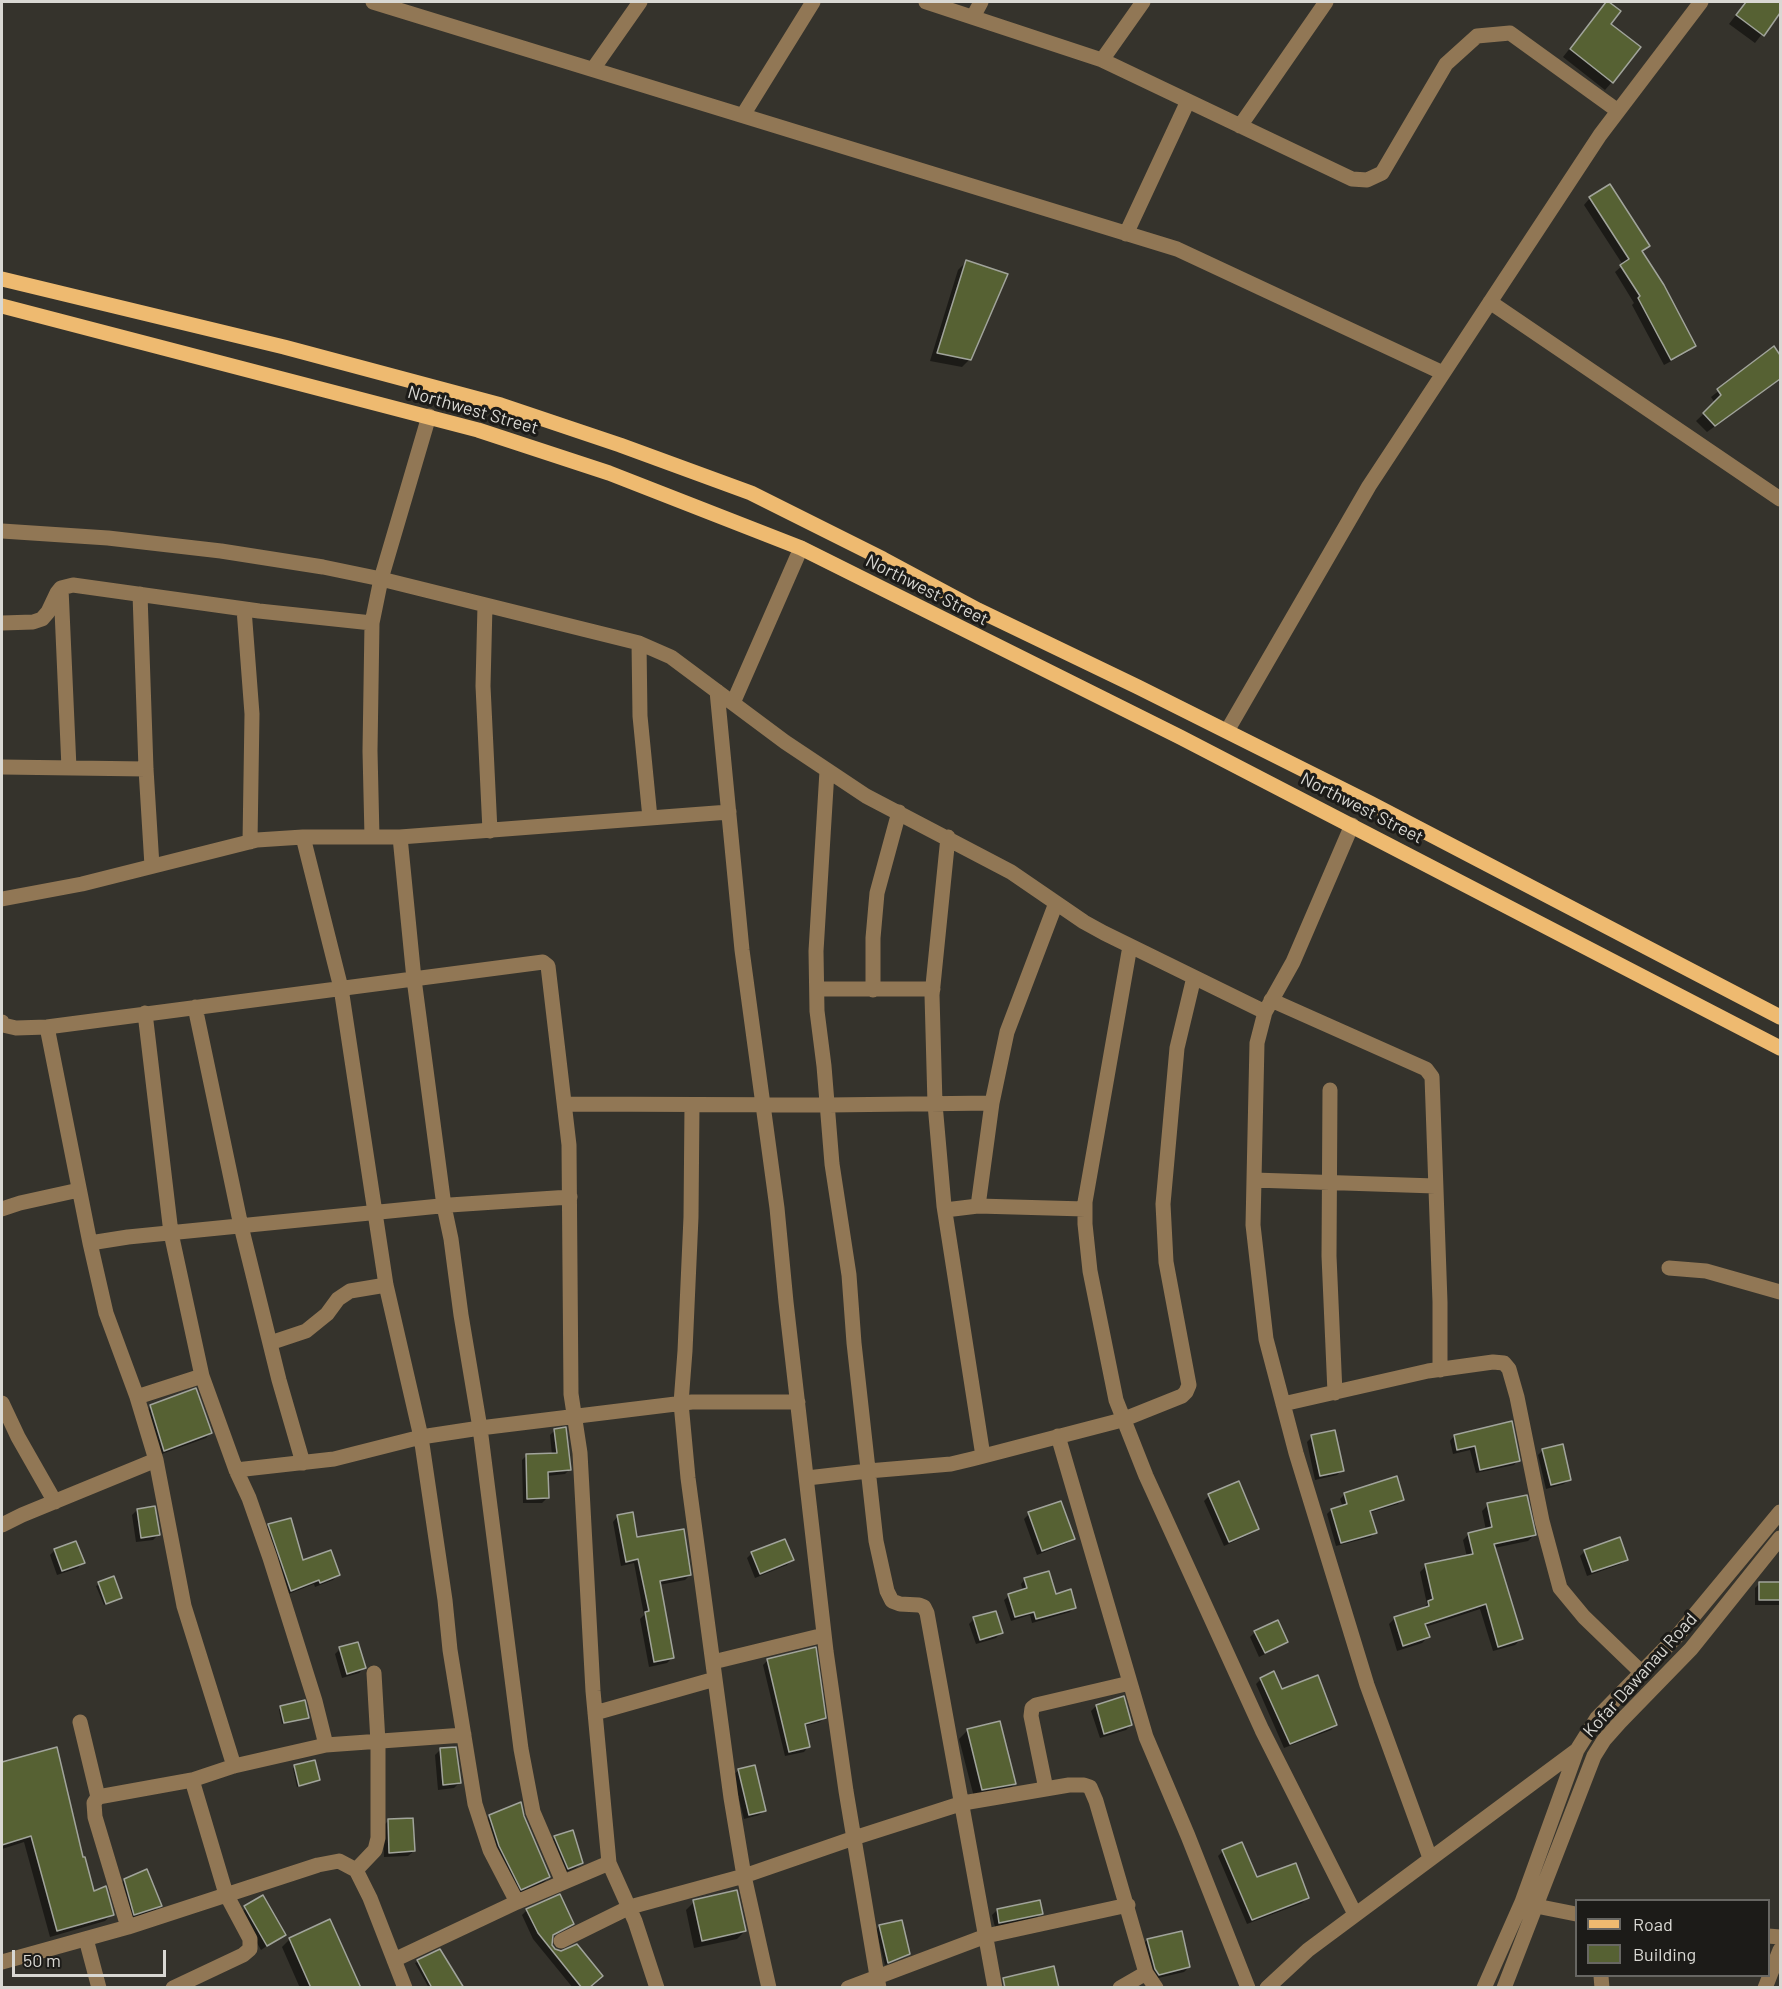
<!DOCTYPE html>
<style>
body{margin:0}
#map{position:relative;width:1782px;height:1989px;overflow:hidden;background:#35332c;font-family:Barlow,sans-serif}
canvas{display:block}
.frame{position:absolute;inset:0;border:3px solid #d9d8d3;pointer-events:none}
.legend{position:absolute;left:1575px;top:1899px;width:195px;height:78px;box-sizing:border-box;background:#1c1b18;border:2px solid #686763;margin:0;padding:8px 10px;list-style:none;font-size:18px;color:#d9d8d3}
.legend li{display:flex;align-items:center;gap:12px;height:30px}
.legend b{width:30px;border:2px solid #686763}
.scale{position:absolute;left:12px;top:1950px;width:154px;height:27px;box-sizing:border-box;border:3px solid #d9d8d3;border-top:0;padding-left:8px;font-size:18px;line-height:21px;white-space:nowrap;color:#d9d8d3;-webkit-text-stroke:4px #1c1b18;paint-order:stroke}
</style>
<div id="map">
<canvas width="1782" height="1989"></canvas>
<div class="frame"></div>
<ul class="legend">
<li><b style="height:8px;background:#eeba70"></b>Road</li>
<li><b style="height:16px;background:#566133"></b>Building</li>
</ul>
<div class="scale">50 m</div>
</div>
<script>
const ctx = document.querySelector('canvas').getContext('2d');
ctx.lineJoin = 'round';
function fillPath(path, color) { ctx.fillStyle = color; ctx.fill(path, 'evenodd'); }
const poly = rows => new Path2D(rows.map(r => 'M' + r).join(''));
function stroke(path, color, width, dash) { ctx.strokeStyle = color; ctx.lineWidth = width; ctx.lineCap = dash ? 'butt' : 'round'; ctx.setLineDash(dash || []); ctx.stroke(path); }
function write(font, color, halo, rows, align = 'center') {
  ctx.font = font + ' Barlow,sans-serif'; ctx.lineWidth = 6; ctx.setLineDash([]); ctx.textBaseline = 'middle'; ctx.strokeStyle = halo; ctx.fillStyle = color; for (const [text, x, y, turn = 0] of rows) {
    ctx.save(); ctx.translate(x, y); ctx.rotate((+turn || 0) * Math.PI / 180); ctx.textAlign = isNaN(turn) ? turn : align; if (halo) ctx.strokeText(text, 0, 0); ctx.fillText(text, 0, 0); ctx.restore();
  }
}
const shadow = poly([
 [1607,2,1612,82,1605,90,1563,57],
 [1746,2,1780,2,1780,11,1755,43,1729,24],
 [1590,198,1648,246,1641,252,1694,346,1688,352,1664,365,1632,305,1634,303,1615,272,1623,265,1584,205],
 [966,262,970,359,962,367,930,361,958,270],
 [1774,348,1780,357,1780,379,1707,432,1696,421,1715,403,1711,397],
 [151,1407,211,1433,206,1438,159,1455,145,1412],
 [555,1430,570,1469,565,1474,547,1476,547,1498,542,1503,523,1503,522,1460,527,1455,552,1455,550,1435],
 [1454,1436,1518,1460,1514,1465,1476,1473,1470,1450,1453,1454,1450,1441],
 [1312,1437,1342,1470,1337,1475,1315,1480,1307,1442],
 [1543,1450,1569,1479,1564,1484,1546,1489,1538,1455],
 [1345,1494,1402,1500,1398,1504,1369,1513,1375,1532,1371,1537,1336,1546,1327,1514,1331,1510,1343,1507,1340,1499],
 [1209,1496,1258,1528,1253,1533,1224,1546,1204,1501],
 [1060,1502,1073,1538,1068,1543,1037,1555,1024,1519,1029,1514],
 [1488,1505,1534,1535,1528,1541,1494,1548,1521,1639,1515,1645,1493,1651,1480,1609,1425,1627,1428,1637,1422,1643,1397,1651,1389,1624,1395,1618,1423,1608,1427,1604,1420,1572,1426,1566,1467,1557,1463,1540,1469,1534,1486,1530,1482,1511],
 [137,1510,158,1535,153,1540,136,1542,132,1515],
 [618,1516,636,1539,690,1575,685,1580,659,1585,672,1658,667,1663,649,1667,640,1619,644,1615,634,1563,621,1566,613,1522],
 [269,1525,302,1562,338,1575,333,1580,315,1587,314,1584,286,1595,264,1530],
 [55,1550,83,1562,78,1568,57,1575,50,1555],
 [1585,1551,1626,1559,1621,1564,1587,1576,1580,1556],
 [752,1553,792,1560,787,1565,755,1578,747,1558],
 [113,1578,118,1599,104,1605,96,1586],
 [1025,1579,1055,1596,1074,1607,1070,1612,1032,1623,1030,1615,1011,1621,1004,1600,1009,1596,1023,1591,1021,1584],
 [1760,1583,1780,1583,1780,1605,1755,1605,1755,1588],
 [974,1619,1001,1633,996,1638,976,1644,969,1624],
 [1255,1632,1286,1641,1281,1646,1259,1657,1250,1637],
 [340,1649,364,1668,359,1673,342,1678,335,1654],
 [768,1660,824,1718,820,1722,804,1726,808,1747,804,1752,785,1756,763,1665],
 [1261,1679,1281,1691,1336,1725,1331,1730,1284,1748,1256,1684],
 [1123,1698,1131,1725,1126,1730,1100,1738,1091,1711,1096,1706],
 [281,1707,307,1717,282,1724,279,1710],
 [967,1731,1015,1784,1007,1792,974,1797,959,1739],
 [56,1749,82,1859,93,1893,112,1914,105,1921,50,1937,24,1842,2,1849,2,1815,16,1810,6,1766,13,1759],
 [440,1750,459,1783,454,1788,438,1790,435,1755],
 [295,1766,318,1780,297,1787,293,1769],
 [739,1770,764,1810,759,1815,744,1819,733,1775],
 [490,1816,523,1816,549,1877,541,1885,513,1896,482,1824],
 [388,1821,414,1851,408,1856,384,1857,383,1826],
 [555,1837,581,1863,576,1868,563,1873,550,1842],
 [1223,1851,1256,1879,1307,1898,1302,1903,1247,1924,1218,1856],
 [125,1880,160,1905,155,1910,130,1919,119,1885],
 [262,1897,284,1934,261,1950,240,1913],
 [694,1902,745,1931,737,1939,694,1948,686,1910],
 [527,1910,573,1923,551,1937,551,1947,561,1952,588,1988,573,1988,533,1939,522,1915],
 [997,1910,1041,1913,1036,1918,995,1927,992,1915],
 [879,1926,909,1954,905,1957,885,1965,876,1930],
 [290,1939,358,1988,300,1988,282,1947],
 [1147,1940,1189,1967,1184,1972,1154,1979,1142,1945],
 [439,1951,459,1988,429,1988,415,1963]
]);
const building = poly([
 [1606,2,1609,2,1621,11,1611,24,1641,47,1613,83,1570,49,1606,2],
 [1746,2,1780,2,1780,13,1764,36,1736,15,1746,2],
 [1610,184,1650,246,1642,251,1664,285,1696,346,1671,360,1638,298,1640,296,1620,265,1629,259,1589,197,1610,184],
 [966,260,1008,274,971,360,937,353,966,260],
 [1774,346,1780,355,1780,379,1715,426,1703,413,1721,395,1717,389,1774,346],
 [196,1388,212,1433,164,1451,150,1405,196,1388],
 [1512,1421,1520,1461,1480,1470,1475,1446,1457,1450,1454,1435,1512,1421],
 [566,1427,571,1470,548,1472,549,1498,527,1499,526,1454,557,1453,554,1429,566,1427],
 [1335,1430,1344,1471,1320,1476,1311,1435,1335,1430],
 [1563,1444,1571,1480,1551,1485,1542,1449,1563,1444],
 [1397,1476,1404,1500,1370,1511,1377,1533,1341,1543,1331,1509,1347,1504,1344,1493,1397,1476],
 [1239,1481,1259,1529,1229,1542,1208,1494,1239,1481],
 [1527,1495,1536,1535,1494,1544,1523,1639,1498,1647,1486,1604,1425,1624,1430,1637,1403,1646,1394,1617,1429,1606,1428,1601,1433,1599,1425,1564,1473,1554,1468,1533,1492,1527,1487,1503,1527,1495],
 [1061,1501,1075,1539,1042,1551,1028,1512,1061,1501],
 [155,1506,160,1535,141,1538,137,1509,155,1506],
 [633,1512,637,1537,684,1529,691,1575,660,1581,674,1658,654,1662,645,1612,649,1611,638,1559,626,1562,617,1515,633,1512],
 [291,1518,303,1560,331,1550,340,1575,320,1583,319,1580,291,1591,268,1524,291,1518],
 [1620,1537,1628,1560,1592,1572,1584,1550,1620,1537],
 [785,1539,794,1560,760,1574,751,1552,785,1539],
 [76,1541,85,1563,62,1571,54,1549,76,1541],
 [1049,1571,1056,1594,1071,1589,1076,1608,1036,1619,1034,1612,1015,1617,1008,1594,1027,1588,1024,1578,1049,1571],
 [114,1576,122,1598,106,1604,98,1582,114,1576],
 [1759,1582,1780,1582,1780,1600,1759,1600,1759,1582],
 [996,1611,1003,1633,980,1640,973,1617,996,1611],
 [1278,1620,1288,1642,1265,1653,1254,1631,1278,1620],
 [358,1642,366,1668,347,1674,339,1647,358,1642],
 [816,1647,826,1718,805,1724,810,1747,789,1752,767,1659,816,1647],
 [1274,1671,1282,1689,1318,1675,1337,1725,1290,1744,1260,1678,1274,1671],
 [1124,1696,1132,1725,1104,1734,1096,1705,1124,1696],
 [305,1700,309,1718,284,1723,280,1706,305,1700],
 [1000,1721,1016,1784,982,1790,967,1729,1000,1721],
 [57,1747,83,1857,85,1857,94,1891,106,1886,114,1915,57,1931,31,1836,2,1845,2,1762,57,1747],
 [456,1747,461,1783,443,1785,440,1748,456,1747],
 [315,1760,320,1780,299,1786,294,1765,315,1760],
 [755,1765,766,1811,749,1815,738,1769,755,1765],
 [521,1802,524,1816,550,1877,521,1890,499,1846,489,1815,521,1802],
 [413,1818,415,1851,389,1853,388,1819,413,1818],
 [573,1830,583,1863,568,1869,554,1836,573,1830],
 [1242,1842,1257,1877,1296,1863,1309,1898,1252,1920,1222,1850,1242,1842],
 [147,1869,162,1906,134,1915,124,1879,147,1869],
 [737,1890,746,1931,702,1941,693,1900,737,1890],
 [560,1894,574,1924,553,1935,552,1945,555,1949,561,1951,577,1944,603,1976,589,1988,582,1988,538,1933,526,1909,560,1894],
 [263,1895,286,1935,267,1946,244,1906,263,1895],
 [1040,1900,1043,1914,999,1923,997,1909,1040,1900],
 [330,1919,361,1988,311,1988,289,1938,330,1919],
 [902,1920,910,1954,888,1963,879,1925,902,1920],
 [1182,1931,1190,1967,1159,1975,1155,1969,1147,1939,1182,1931],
 [440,1949,464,1988,432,1988,417,1960,440,1949],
 [1054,1966,1059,1988,1005,1988,1003,1978,1054,1966]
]);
const minor = poly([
 [373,2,1177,249,1443,373],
 [926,2,1102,60,1352,179,1367,180,1382,173,1446,64,1477,36,1510,33,1618,111],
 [973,17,981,2],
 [1102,60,1143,2],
 [593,69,640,2],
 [743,115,813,2],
 [1240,126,1326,2],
 [1126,234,1188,101],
 [1490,302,1780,499],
 [2,531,108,538,221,551,323,567,381,579,639,643,671,657,785,742,866,796,1011,872,1084,922,1104,933,1265,1012],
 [61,588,69,768],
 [140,594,146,769,152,866],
 [485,605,483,686,490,831],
 [244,609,252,714,250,842],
 [2,623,33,622,42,619,48,612,57,593,61,588,73,585,259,611,372,623],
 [639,643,640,716,650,818],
 [717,691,742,950,777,1208,786,1302,826,1651,846,1791,879,1988],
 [733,703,801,548],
 [1227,731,1369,486,1600,135,1701,2],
 [2,767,146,769],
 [827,771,816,951,817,1011,824,1066,832,1164,849,1275,854,1343,876,1541,887,1591,892,1601,900,1604,919,1605,924,1607,927,1613,995,1988],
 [1352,825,1293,962,1265,1012,1257,1043,1253,1225,1266,1339,1296,1453,1367,1685,1430,1858],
 [303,837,341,988,386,1285,421,1437,445,1600,450,1650,475,1804,490,1850,517,1902],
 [372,837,370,751,372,623,381,579,429,416],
 [400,837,414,979,444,1206,451,1239,461,1315,480,1428,521,1749,533,1812,563,1882],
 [948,837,932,995,935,1104,944,1206,983,1456],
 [2,899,82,884,257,840,303,837,400,837,729,812],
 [1130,946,1085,1202,1085,1224,1090,1271,1116,1400,1146,1476,1262,1730,1355,1914],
 [817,989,933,989],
 [873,990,873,938,877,893,899,812],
 [1271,1000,1426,1069,1432,1077,1440,1302,1440,1370],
 [195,1007,241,1226,279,1380,303,1463],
 [145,1013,171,1233,202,1376,236,1470,249,1498,270,1558,315,1701,326,1745],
 [2,1022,3,1025,16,1028,47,1027,543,962,548,966,569,1145,571,1394,580,1453,593,1691,609,1863,635,1921,657,1988],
 [47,1027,90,1243,106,1313,137,1397,156,1460,184,1606,234,1766],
 [1330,1090,1329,1256,1335,1393],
 [565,1104,828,1105,992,1103],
 [692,1105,691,1217,685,1351,681,1403,688,1478,731,1798,744,1876,769,1988],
 [1254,1180,1435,1186],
 [978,1206,992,1103,1007,1032,1056,903],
 [2,1209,20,1203,79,1190],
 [945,1210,978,1206,1085,1209],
 [90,1243,128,1237,450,1205,570,1197],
 [1669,1268,1706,1271,1780,1292],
 [270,1343,306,1331,327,1314,338,1299,350,1291,386,1285],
 [137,1397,202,1376],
 [2,1403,18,1437,55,1502],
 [1283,1404,1428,1371,1493,1362,1504,1363,1509,1369,1517,1397,1542,1521,1560,1588,1584,1617,1641,1672],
 [1058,1436,1146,1737,1188,1836,1248,1988],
 [236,1470,334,1459,421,1437,480,1428,692,1402,798,1402],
 [807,1478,868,1471,951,1464,972,1459,1122,1420,1182,1396,1186,1392,1189,1385,1166,1262,1163,1204,1177,1048,1194,977],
 [2,1525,22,1515,156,1460],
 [713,1662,824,1635],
 [595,1713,715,1679],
 [80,1722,98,1797],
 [1046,1789,1031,1716,1032,1708,1036,1705,1130,1683],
 [356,1870,375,1850,378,1838,378,1742,374,1673],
 [1536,1906,1576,1914],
 [128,1927,95,1817,94,1803,98,1797,192,1780,234,1766,326,1745,464,1735],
 [1768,1936,1780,1937],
 [86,1939,99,1988],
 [561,1941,630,1907,744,1876,854,1838,963,1803,1069,1785,1084,1785,1090,1787,1096,1801,1146,1973,1156,1988],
 [394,1960,517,1902,609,1863],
 [2,1962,128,1927,318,1865,339,1861,356,1870,370,1898,405,1988],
 [1601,1976,1602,1988],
 [173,1988,243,1955,250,1949,250,1939,226,1894,192,1780],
 [848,1988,986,1936,1128,1905],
 [1120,1988,1146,1973],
 [1267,1988,1308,1950,1577,1750,1597,1718,1677,1636,1780,1512],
 [1484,1988,1522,1902,1577,1750],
 [1504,1988,1594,1756,1604,1740,1620,1722,1691,1649,1780,1538],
 [1765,1988,1780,1950]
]);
const major = poly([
 [2,279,284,347,501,405,620,445,751,493,883,559,978,610,1138,687,1370,803,1780,1017],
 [2,306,478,430,609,473,801,548,1180,737,1780,1048]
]);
const streetNames = [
 ["Northwest Street",473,410,16],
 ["Northwest Street",927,590,27],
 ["Northwest Street",1362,808,27],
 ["Kofar Dawanau Road",1640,1675,-48]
];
fillPath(shadow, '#0007');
fillPath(building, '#566133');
stroke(building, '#a1a49b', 1.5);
stroke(minor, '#917755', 15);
stroke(major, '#eeba70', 15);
write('18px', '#d9d8d3', '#1c1b18', streetNames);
</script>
